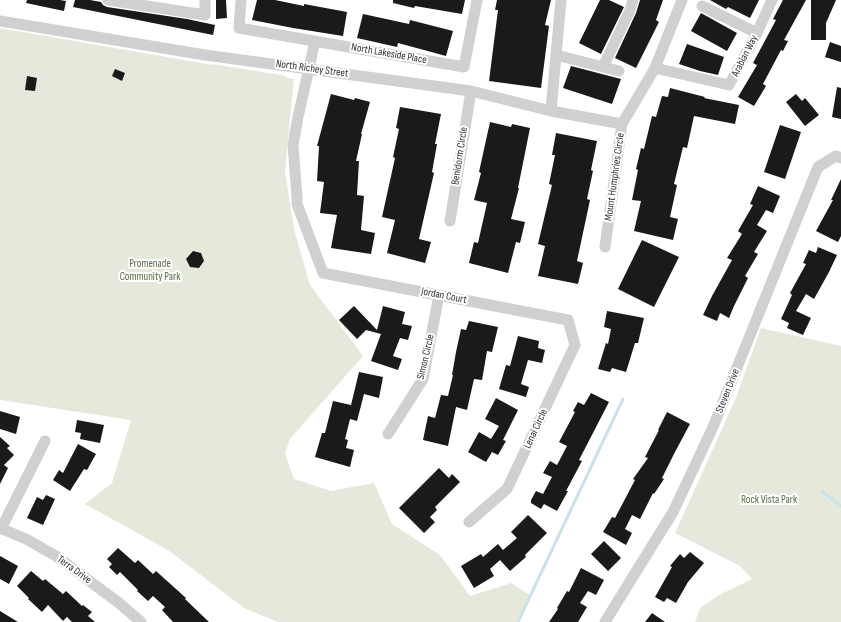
<!DOCTYPE html>
<style>
body{margin:0}
canvas{display:block;background:#fff}
</style>
<canvas width="841" height="622"></canvas>
<script>
const ctx = document.querySelector('canvas').getContext('2d');
ctx.lineJoin = 'round';
function fillPath(path, color) { ctx.fillStyle = color; ctx.fill(path, 'evenodd'); }
const poly = rows => new Path2D(rows.map(r => 'M' + r).join(''));
function stroke(path, color, width, dash) { ctx.strokeStyle = color; ctx.lineWidth = width; ctx.lineCap = dash ? 'butt' : 'round'; ctx.setLineDash(dash || []); ctx.stroke(path); }
function write(font, color, halo, rows, align = 'center') {
  ctx.font = font + ' "Sofia Sans Condensed",sans-serif'; ctx.lineWidth = 4; ctx.setLineDash([]); ctx.textBaseline = 'middle'; ctx.strokeStyle = halo; ctx.fillStyle = color; for (const [text, x, y, turn = 0] of rows) {
    ctx.save(); ctx.translate(x, y); ctx.rotate((+turn || 0) * Math.PI / 180); ctx.textAlign = isNaN(turn) ? turn : align; if (halo) ctx.strokeText(text, 0, 0); ctx.fillText(text, 0, 0); ctx.restore();
  }
}
const green = poly([
 [0,28,213,65,213,64,286,76,287,78,294,79,285,171,294,229,310,285,363,356,290,439,285,453,294,479,331,491,374,483,392,524,440,555,470,596,511,583,530,595,518,622,278,622,244,608,168,550,85,504,112,483,131,420,0,400],
 [761,328,841,346,841,622,695,622,700,608,719,595,752,579,740,566,675,533,735,400]
]);
const stream = poly([
 [823,492,841,506],
 [518,622,623,399]
]);
const building = poly([
 [27,0,60,0,66,1,64,11,26,3],
 [75,0,90,0,101,2,103,5,107,7,187,19,215,25,213,35,73,7],
 [216,0,226,0,227,18,216,19],
 [257,0,275,0,304,6,304,4,347,12,343,36,293,28,252,20],
 [393,0,465,0,462,14,415,6,414,8,393,3],
 [497,0,551,0,545,25,549,26,541,88,489,81,498,10,495,10],
 [600,0,609,0,624,7,601,54,579,43],
 [640,0,663,0,656,20,659,22,636,68,615,58,636,13],
 [710,0,759,0,750,18,728,7,726,9],
 [783,0,806,0,784,40,788,41,783,51,781,50,763,84,766,86,754,106,738,97,757,65,753,63,776,20,773,19],
 [811,0,836,0,826,23,826,40,811,40],
 [701,13,737,33,727,51,691,31],
 [363,14,409,24,410,20,453,31,446,56,398,43,397,47,357,38],
 [830,42,841,46,841,62,825,57],
 [687,44,724,57,718,75,700,71,679,64],
 [571,66,621,79,612,104,563,88],
 [115,69,125,73,122,81,112,76],
 [27,76,37,78,35,91,25,90],
 [837,87,841,88,841,119,832,117],
 [670,88,705,97,704,98,739,105,735,124,694,116,687,148,683,147,674,184,677,185,670,217,678,219,673,240,634,231,641,201,632,200,638,170,636,169,641,148,644,149,652,116,656,117,662,96,668,97],
 [331,94,354,100,355,98,370,102,361,134,362,134,356,161,359,161,357,195,364,196,361,230,375,233,371,254,331,248,337,215,320,213,324,182,317,181,319,146,317,146],
 [796,94,802,101,805,98,819,115,805,126,786,102],
 [400,107,441,114,435,144,437,144,432,172,434,173,419,239,431,242,425,263,387,253,395,220,382,217,395,158,393,157,399,129,396,128],
 [490,122,511,127,512,124,530,128,518,188,519,188,511,219,525,222,520,243,516,242,508,273,469,263,474,242,478,243,487,203,474,200,481,173,479,172],
 [780,125,801,132,785,179,764,172],
 [556,133,597,141,591,170,593,171,587,199,590,200,577,261,583,263,578,284,538,276,545,246,538,244,552,185,549,184,555,155,552,155],
 [841,179,841,236,838,242,816,231,833,200,831,200],
 [758,186,780,196,773,213,766,210,757,225,767,231,754,252,758,254,745,276,748,278,734,306,729,318,720,313,717,321,703,315,712,296,732,260,727,258,742,234,738,231,753,205,750,204],
 [642,240,679,257,654,307,618,289],
 [818,247,837,255,829,272,814,299,806,294,796,311,811,318,803,335,787,328,789,323,781,319,792,295,790,293,806,264,803,263,809,250,816,253],
 [193,251,201,253,204,261,199,268,190,267,186,259],
 [354,306,377,330,383,306,405,312,402,324,412,326,408,340,400,338,393,356,402,359,398,370,371,361,381,334,366,330,357,339,339,320],
 [607,311,644,318,638,343,635,343,626,372,612,368,610,372,598,369,606,343,608,344,611,329,604,327],
 [469,321,498,327,492,352,487,351,482,380,474,379,467,410,456,407,448,446,423,440,428,416,435,418,441,395,448,396,453,375,452,375,456,352,461,329,466,330],
 [518,336,539,341,538,348,545,350,542,363,528,360,521,384,529,387,526,397,499,389,506,365,510,366],
 [359,372,383,377,379,398,364,394,357,421,350,419,345,439,348,440,346,448,354,450,350,467,315,457,322,433,325,433,333,401,351,405],
 [591,393,609,402,579,460,582,461,566,491,568,491,557,511,544,504,541,509,531,503,531,500,536,491,543,494,552,477,543,473,550,461,557,465,567,446,559,442,575,412,573,411,578,402,584,405],
 [496,398,518,410,503,440,506,441,498,455,492,452,486,462,468,452,479,432,491,439,499,426,485,419],
 [0,411,20,417,16,434,0,429],
 [667,412,690,424,675,452,662,478,664,479,654,494,653,493,640,519,632,515,625,529,632,533,626,545,603,532,612,517,615,518,635,480,633,479,648,458,645,457,659,430,658,430],
 [77,420,104,425,100,443,80,439,81,433,75,432],
 [0,437,10,446,7,448,14,455,4,465,8,468,0,484],
 [78,444,96,454,87,470,84,469,70,491,53,480,59,470,63,473],
 [439,468,449,478,452,474,460,482,435,507,437,510,430,517,435,522,424,533,399,508],
 [46,495,55,499,43,525,27,518,37,497,43,500],
 [528,515,547,533,525,555,526,557,510,571,500,560,490,569,494,576,474,588,461,566,481,554,483,557,498,544,503,550,517,538,511,532],
 [604,541,621,558,608,571,591,554],
 [118,548,135,563,138,560,153,574,156,571,186,598,185,599,209,622,173,622,162,610,165,607,153,596,148,601,137,591,138,590,120,572,117,575,109,567,112,564,107,559],
 [690,552,704,563,688,582,676,603,667,598,664,602,655,597,672,567,670,566,680,554,684,558],
 [0,556,18,566,9,584,0,579],
 [581,568,604,580,596,595,588,591,580,603,587,607,578,622,549,622,558,609,557,608,567,591,569,592],
 [31,571,43,581,45,579,63,594,66,591,82,606,83,605,92,612,88,616,95,622,72,622,67,617,63,621,48,605,42,612,28,599,29,598,17,586],
 [0,611,18,622,0,622],
 [652,613,665,622,645,622]
]);
const street = poly([
 [108,0,205,15,205,0],
 [241,0,239,28,464,67,477,0],
 [702,6,757,33],
 [0,21,205,55,471,91,551,111,622,124],
 [315,41,298,117,293,145,297,197,297,204,323,273,568,320,575,345,507,489,469,522],
 [556,55,619,71],
 [603,67,630,10,633,0],
 [655,68,729,85,757,33,772,0],
 [551,111,561,0],
 [450,221,471,91],
 [605,247,622,124,655,68,682,0],
 [388,434,423,379,439,295],
 [0,528,26,539,56,556,119,603,141,622],
 [1,529,45,441],
 [605,622,673,512,713,427,818,167,836,156,841,158]
]);
const streetNames = [
 ["North Lakeside Place",389,54,10],
 ["Arabian Way",745,56,-63],
 ["North Richey Street",312,69,8],
 ["Benidorm Circle",460,156,-81],
 ["Mount Humphries Circle",615,177,-82],
 ["Jordan Court",444,296,11],
 ["Simon Circle",426,357,-77],
 ["Steven Drive",728,391,-68],
 ["Lenai Circle",536,429,-65],
 ["Terra Drive",74,570,36]
];
const parkNames = [
 ["Promenade",150,264],
 ["Community Park",150,277],
 ["Rock Vista Park",769,500]
];
fillPath(green, '#e5e9dc');
stroke(stream, '#cae2e8', 3);
fillPath(building, '#1a1a1a');
stroke(street, '#d0d0d0', 11);
write('11px', '#333', '#fff', streetNames);
write('11px', '#5d6d41', '#fff', parkNames);
</script>
